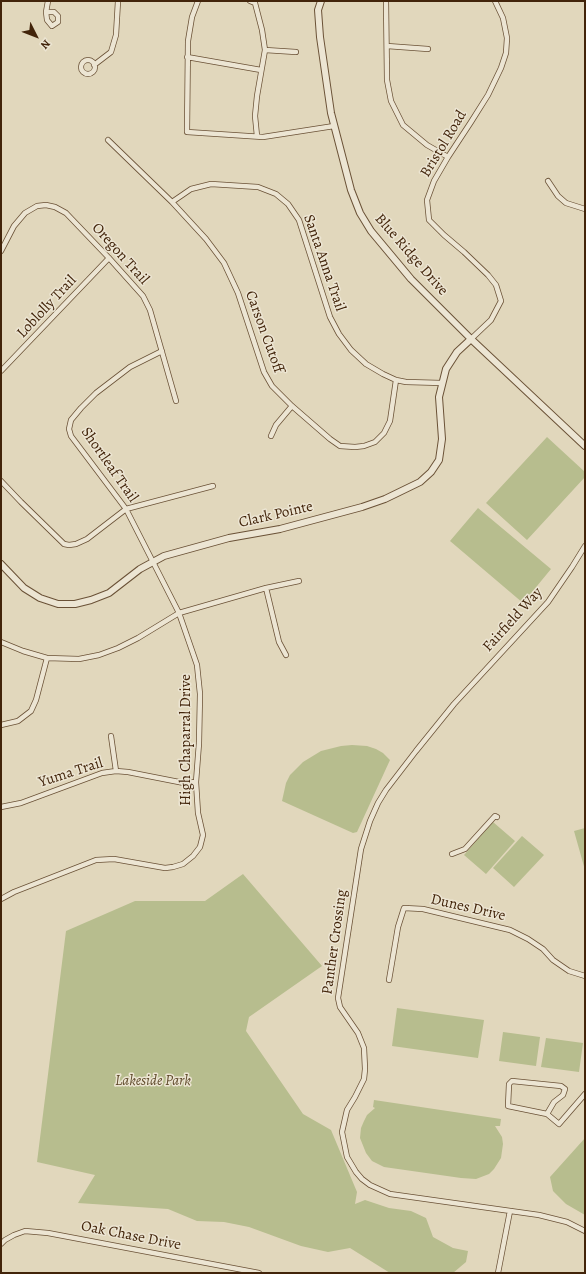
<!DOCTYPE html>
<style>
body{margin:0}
#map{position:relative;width:586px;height:1274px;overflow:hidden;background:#e1d7bc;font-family:Alegreya,serif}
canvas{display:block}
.frame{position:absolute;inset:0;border:2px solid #42240a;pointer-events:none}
.north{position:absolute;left:16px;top:16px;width:40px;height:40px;-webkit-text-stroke:3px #ece5d3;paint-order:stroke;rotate:132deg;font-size:11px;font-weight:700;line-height:16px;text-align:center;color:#42240a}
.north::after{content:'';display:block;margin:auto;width:14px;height:18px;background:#42240a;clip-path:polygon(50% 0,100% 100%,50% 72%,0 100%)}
</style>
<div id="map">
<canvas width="586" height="1274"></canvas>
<div class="frame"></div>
<div class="north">N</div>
</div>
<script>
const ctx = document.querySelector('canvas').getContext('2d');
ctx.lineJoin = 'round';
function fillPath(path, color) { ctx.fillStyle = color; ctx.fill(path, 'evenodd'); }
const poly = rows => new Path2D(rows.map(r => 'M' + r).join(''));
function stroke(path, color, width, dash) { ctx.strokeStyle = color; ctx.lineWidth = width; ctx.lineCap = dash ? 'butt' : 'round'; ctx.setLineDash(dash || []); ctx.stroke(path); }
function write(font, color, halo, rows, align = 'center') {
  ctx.font = font + ' Alegreya,serif'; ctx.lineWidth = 3; ctx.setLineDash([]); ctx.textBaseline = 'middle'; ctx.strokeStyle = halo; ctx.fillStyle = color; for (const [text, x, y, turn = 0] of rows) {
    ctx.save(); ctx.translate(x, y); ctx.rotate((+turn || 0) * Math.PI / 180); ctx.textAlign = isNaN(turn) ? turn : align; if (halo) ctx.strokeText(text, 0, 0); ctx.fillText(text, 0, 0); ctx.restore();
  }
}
const green = poly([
 [547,437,585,472,585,477,527,540,486,503],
 [478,508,551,569,523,603,450,541],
 [352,745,367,746,376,749,383,753,390,760,357,832,353,833,282,801,286,783,290,775,303,762,321,751,341,746],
 [493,822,515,841,486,874,464,855],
 [585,828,585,870,574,831],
 [522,836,544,855,514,887,493,868],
 [243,874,322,966,249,1017,246,1031,303,1114,331,1130,357,1192,355,1204,365,1200,389,1208,411,1211,426,1218,433,1237,453,1248,468,1251,466,1262,453,1273,390,1273,350,1248,328,1252,301,1246,249,1227,224,1222,197,1221,168,1209,78,1203,95,1175,37,1162,66,931,135,901,205,901],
 [397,1008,484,1020,478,1058,392,1046],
 [503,1032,540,1037,536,1066,499,1061],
 [546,1038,583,1043,579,1072,541,1067],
 [374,1100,501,1119,500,1126,495,1126,502,1137,503,1144,501,1158,494,1169,489,1174,476,1179,461,1178,384,1167,372,1161,366,1153,360,1138,361,1128,364,1121,367,1115,375,1108,373,1107],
 [585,1138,585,1215,566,1204,553,1191,550,1177]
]);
const minor = poly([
 [198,1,192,17,188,41,187,132,263,137,334,126],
 [250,1,255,3,262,30,265,50,257,96,255,116,257,136],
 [386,1,387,80,391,101,403,125,427,145,448,157],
 [46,12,54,12,58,16,58,22,52,26,47,20,46,12,48,1],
 [387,46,428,49],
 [265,50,296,52],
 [187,57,261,70],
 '81 67a7 7 0 1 1 14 0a7 7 0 1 1-14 0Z',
 [94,65,111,52,116,35,118,1],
 [108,140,172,202,206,239,224,263,238,293,264,372,272,386,292,406,330,439,340,446,355,447,364,446,375,442,384,433,390,421,396,380],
 [548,181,558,196,566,203,585,209],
 [172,202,191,189,211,184,258,187,276,194,288,204,299,220,330,317,339,334,351,350,366,364,383,374,396,380,406,382,442,383],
 [1,251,14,226,25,213,37,206,46,205,55,207,66,213,109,258,143,296,150,310,176,401],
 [471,339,491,320,501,301,496,285,488,275,464,252,444,235,429,220,427,200,434,181,448,157,471,122,488,95,501,68,506,53,507,38,503,18,495,1],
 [1,371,109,258],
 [271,436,276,425,292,406],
 [1,481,21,502,64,544,69,545,76,544,87,539,126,509,213,486],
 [585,546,572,567,548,602,454,704,416,751,386,790,378,803,370,821,361,849,338,998,340,1007,358,1033,364,1048,365,1069,364,1079,355,1097,347,1110,342,1132,347,1157,356,1172,362,1179,370,1185,390,1194,539,1215,567,1222,585,1231],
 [266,588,279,642,286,655],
 [1,642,23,651,47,658,79,659,99,655,118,648,138,638,179,613,266,588,299,581],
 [1,725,18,721,31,711,36,700,47,658],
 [111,736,116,771],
 [1,807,21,803,102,773,116,771,128,772,184,783,196,782],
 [452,854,465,849,495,816,497,817],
 [1,899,14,892,96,860,114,859,165,868,173,867,183,864,193,856,200,847,203,835,198,813,196,782,199,743,200,694,197,665,179,613,126,509,71,436,69,429,71,420,81,408,96,393,130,367,162,351],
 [389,980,398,927,404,908,423,909,510,930,528,939,543,949,553,960,569,971,585,976],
 [547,1114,508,1106,509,1084,512,1081,561,1086,565,1089,563,1095,554,1102,547,1114,559,1124,585,1094],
 [1,1244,5,1240,14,1235,25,1231,48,1233,259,1273],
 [498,1273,510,1211]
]);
const tertiary = poly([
 [321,1,318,10,320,37,331,113,351,190,360,213,371,231,411,279,471,339,585,446],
 [1,564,24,588,40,598,58,604,75,604,91,600,109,593,140,569,164,556,229,538,280,529,362,507,385,499,420,482,431,472,439,460,442,439,439,397,446,369,457,352,471,339]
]);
const streetNames = [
 ["Bristol Road",444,144,-59],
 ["Oregon Trail",120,254,48],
 ["Blue Ridge Drive",411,255,49],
 ["Santa Anna Trail",324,263,71],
 ["Loblolly Trail",47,307,-47],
 ["Carson Cutoff",264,332,70],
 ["Shortleaf Trail",109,465,55],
 ["Clark Pointe",276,515,-13],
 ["Fairfield Way",513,620,-48],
 ["High Chaparral Drive",186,740,-90],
 ["Yuma Trail",71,773,-18],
 ["Dunes Drive",468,908,13],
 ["Panther Crossing",335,942,-82],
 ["Oak Chase Drive",131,1236,11]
];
const parkNames = [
 ["Lakeside Park",153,1081]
];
fillPath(green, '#b7bd8e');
stroke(minor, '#6a5136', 6);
stroke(tertiary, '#6a5136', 8);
stroke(minor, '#ece5d3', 4.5);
stroke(tertiary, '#ece5d3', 6);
write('15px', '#42240a', '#ece5d3', streetNames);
write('italic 15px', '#5f4a2b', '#ece5d3', parkNames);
</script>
